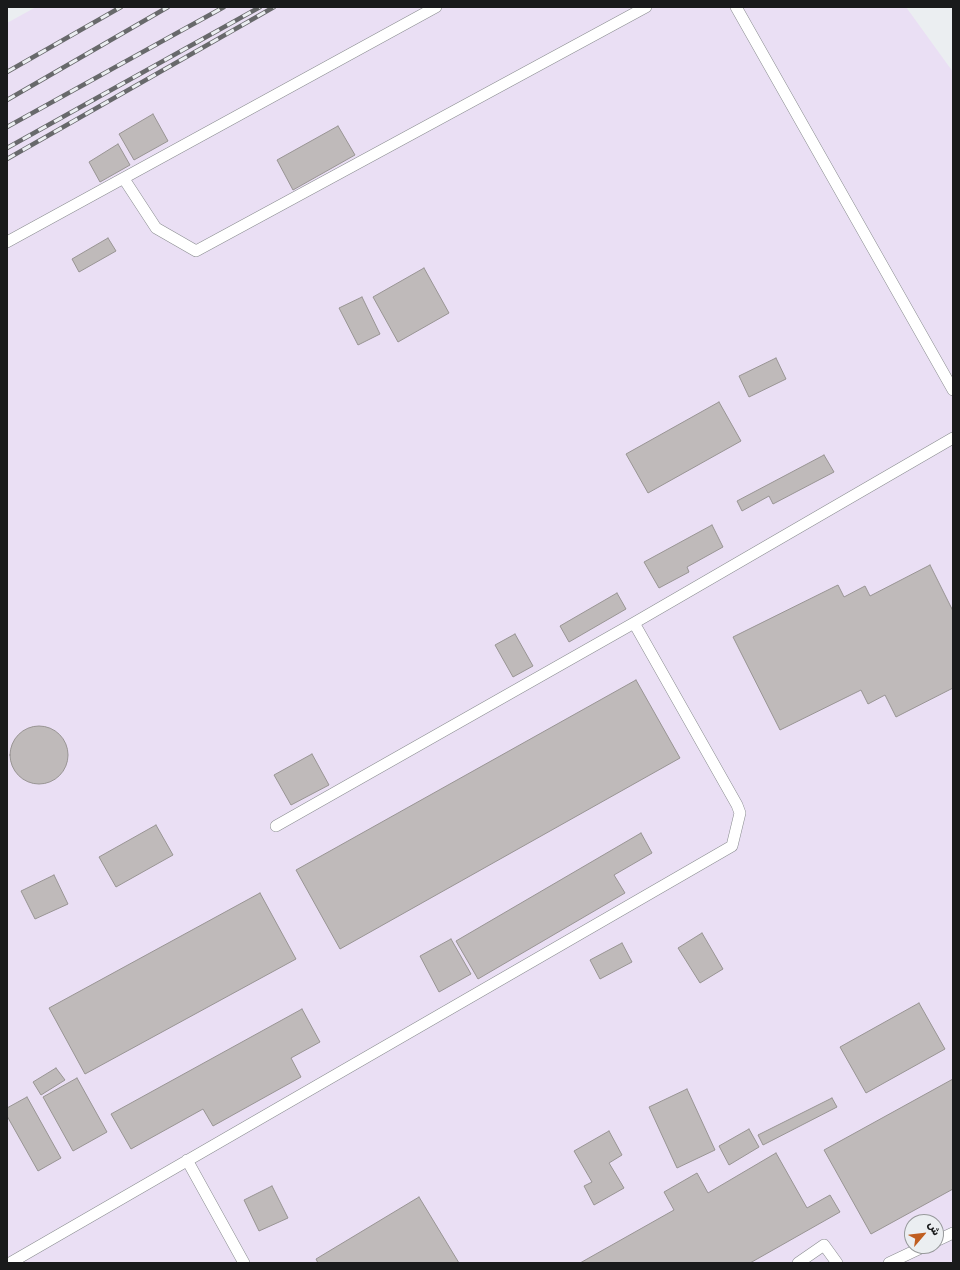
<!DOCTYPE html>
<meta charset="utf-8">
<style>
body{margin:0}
#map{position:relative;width:960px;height:1270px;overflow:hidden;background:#ebeef1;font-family:Rubik,Vazirmatn,sans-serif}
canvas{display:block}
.frame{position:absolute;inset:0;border:8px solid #191a1b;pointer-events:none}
.north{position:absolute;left:904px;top:1214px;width:40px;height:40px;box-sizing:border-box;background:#ebeef1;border:1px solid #97999b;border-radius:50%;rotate:62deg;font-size:11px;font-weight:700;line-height:16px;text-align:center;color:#191a1b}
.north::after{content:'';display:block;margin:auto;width:14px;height:18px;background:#c05e20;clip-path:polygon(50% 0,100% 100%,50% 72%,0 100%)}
</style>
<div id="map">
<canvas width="960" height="1270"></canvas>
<div class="frame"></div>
<div class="north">ش</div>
</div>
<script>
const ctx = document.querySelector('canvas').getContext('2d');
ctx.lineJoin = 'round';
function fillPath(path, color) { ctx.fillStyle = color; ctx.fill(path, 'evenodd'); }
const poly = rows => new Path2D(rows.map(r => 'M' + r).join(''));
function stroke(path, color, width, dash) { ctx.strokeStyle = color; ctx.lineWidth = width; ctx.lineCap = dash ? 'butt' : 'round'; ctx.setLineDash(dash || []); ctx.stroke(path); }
const industrial = poly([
 [36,7,906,7,953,72,953,1263,7,1263,7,23],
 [912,1222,936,1222,936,1246,912,1246]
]);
const building = poly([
 [153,114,168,141,134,160,119,134,153,114],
 [338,126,355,155,293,190,277,160,338,126],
 [118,144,130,165,100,182,89,162,118,144],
 [108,238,116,251,79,272,72,259,108,238],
 [424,268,449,313,398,342,373,297,424,268],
 [362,297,380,334,358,345,339,308,362,297],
 [776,358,786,379,749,397,739,376,776,358],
 [719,402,741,441,648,493,626,454,719,402],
 [824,455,834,472,773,504,769,496,742,511,737,501,824,455],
 [712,525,723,547,687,567,689,572,659,588,644,562,712,525],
 [930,565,953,611,953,688,896,717,885,695,868,704,861,690,780,730,733,637,838,585,844,597,865,586,870,596,930,565],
 [617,593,626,609,569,642,560,626,617,593],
 [515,634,533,666,513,677,495,645,515,634],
 [636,680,680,758,340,949,296,870,636,680],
 '10 755a29 29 0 1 1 58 0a29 29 0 1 1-58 0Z',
 [312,754,329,785,291,805,274,775,312,754],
 [156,825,173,855,116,887,99,857,156,825],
 [641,833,652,853,614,875,625,893,478,979,456,941,641,833],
 [54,875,68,904,35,919,21,891,54,875],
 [260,893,296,959,85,1074,49,1008,260,893],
 [702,933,723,969,700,983,678,948,702,933],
 [451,939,471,974,439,992,420,956,451,939],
 [622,943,632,962,600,979,590,960,622,943],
 [919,1003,945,1049,866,1093,840,1047,919,1003],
 [302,1009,320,1042,291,1058,301,1077,213,1126,203,1109,131,1149,111,1114,302,1009],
 [56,1068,65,1080,41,1095,33,1082,56,1068],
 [77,1078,107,1132,73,1151,43,1097,77,1078],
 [953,1079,953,1189,871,1234,824,1150,953,1079],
 [687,1089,715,1150,677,1168,649,1107,687,1089],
 [27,1097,61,1158,38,1171,7,1116,7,1108,27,1097],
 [832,1098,837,1107,763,1145,758,1135,832,1098],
 [749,1129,759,1147,729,1165,719,1146,749,1129],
 [609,1131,622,1155,609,1163,624,1188,594,1205,584,1186,592,1182,574,1151,609,1131],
 [776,1153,807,1208,830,1195,840,1212,750,1263,580,1263,674,1210,664,1192,697,1173,708,1193,776,1153],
 [272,1186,288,1218,259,1231,244,1200,272,1186],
 [419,1197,459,1263,318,1263,316,1259,419,1197]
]);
const lane = poly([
 [736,7,953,390],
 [124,179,156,228,196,251,646,7],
 [7,242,436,7],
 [276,826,634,623,953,438],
 [187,1160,244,1263],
 [936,1241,953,1233],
 [10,1263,732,846,740,813,737,805,634,623],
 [798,1263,824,1245,837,1263],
 [889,1263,925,1246]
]);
const rail = poly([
 [7,72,121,7],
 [7,100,168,7],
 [7,127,224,7],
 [7,148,260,7],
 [7,159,274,7]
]);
fillPath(industrial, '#eadff4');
fillPath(building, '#bfbaba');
stroke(building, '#999594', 1);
stroke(lane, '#898c8f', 12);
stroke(lane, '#fff', 11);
stroke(rail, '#68696b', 4.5);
stroke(rail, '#ebeef1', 3, [9]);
</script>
